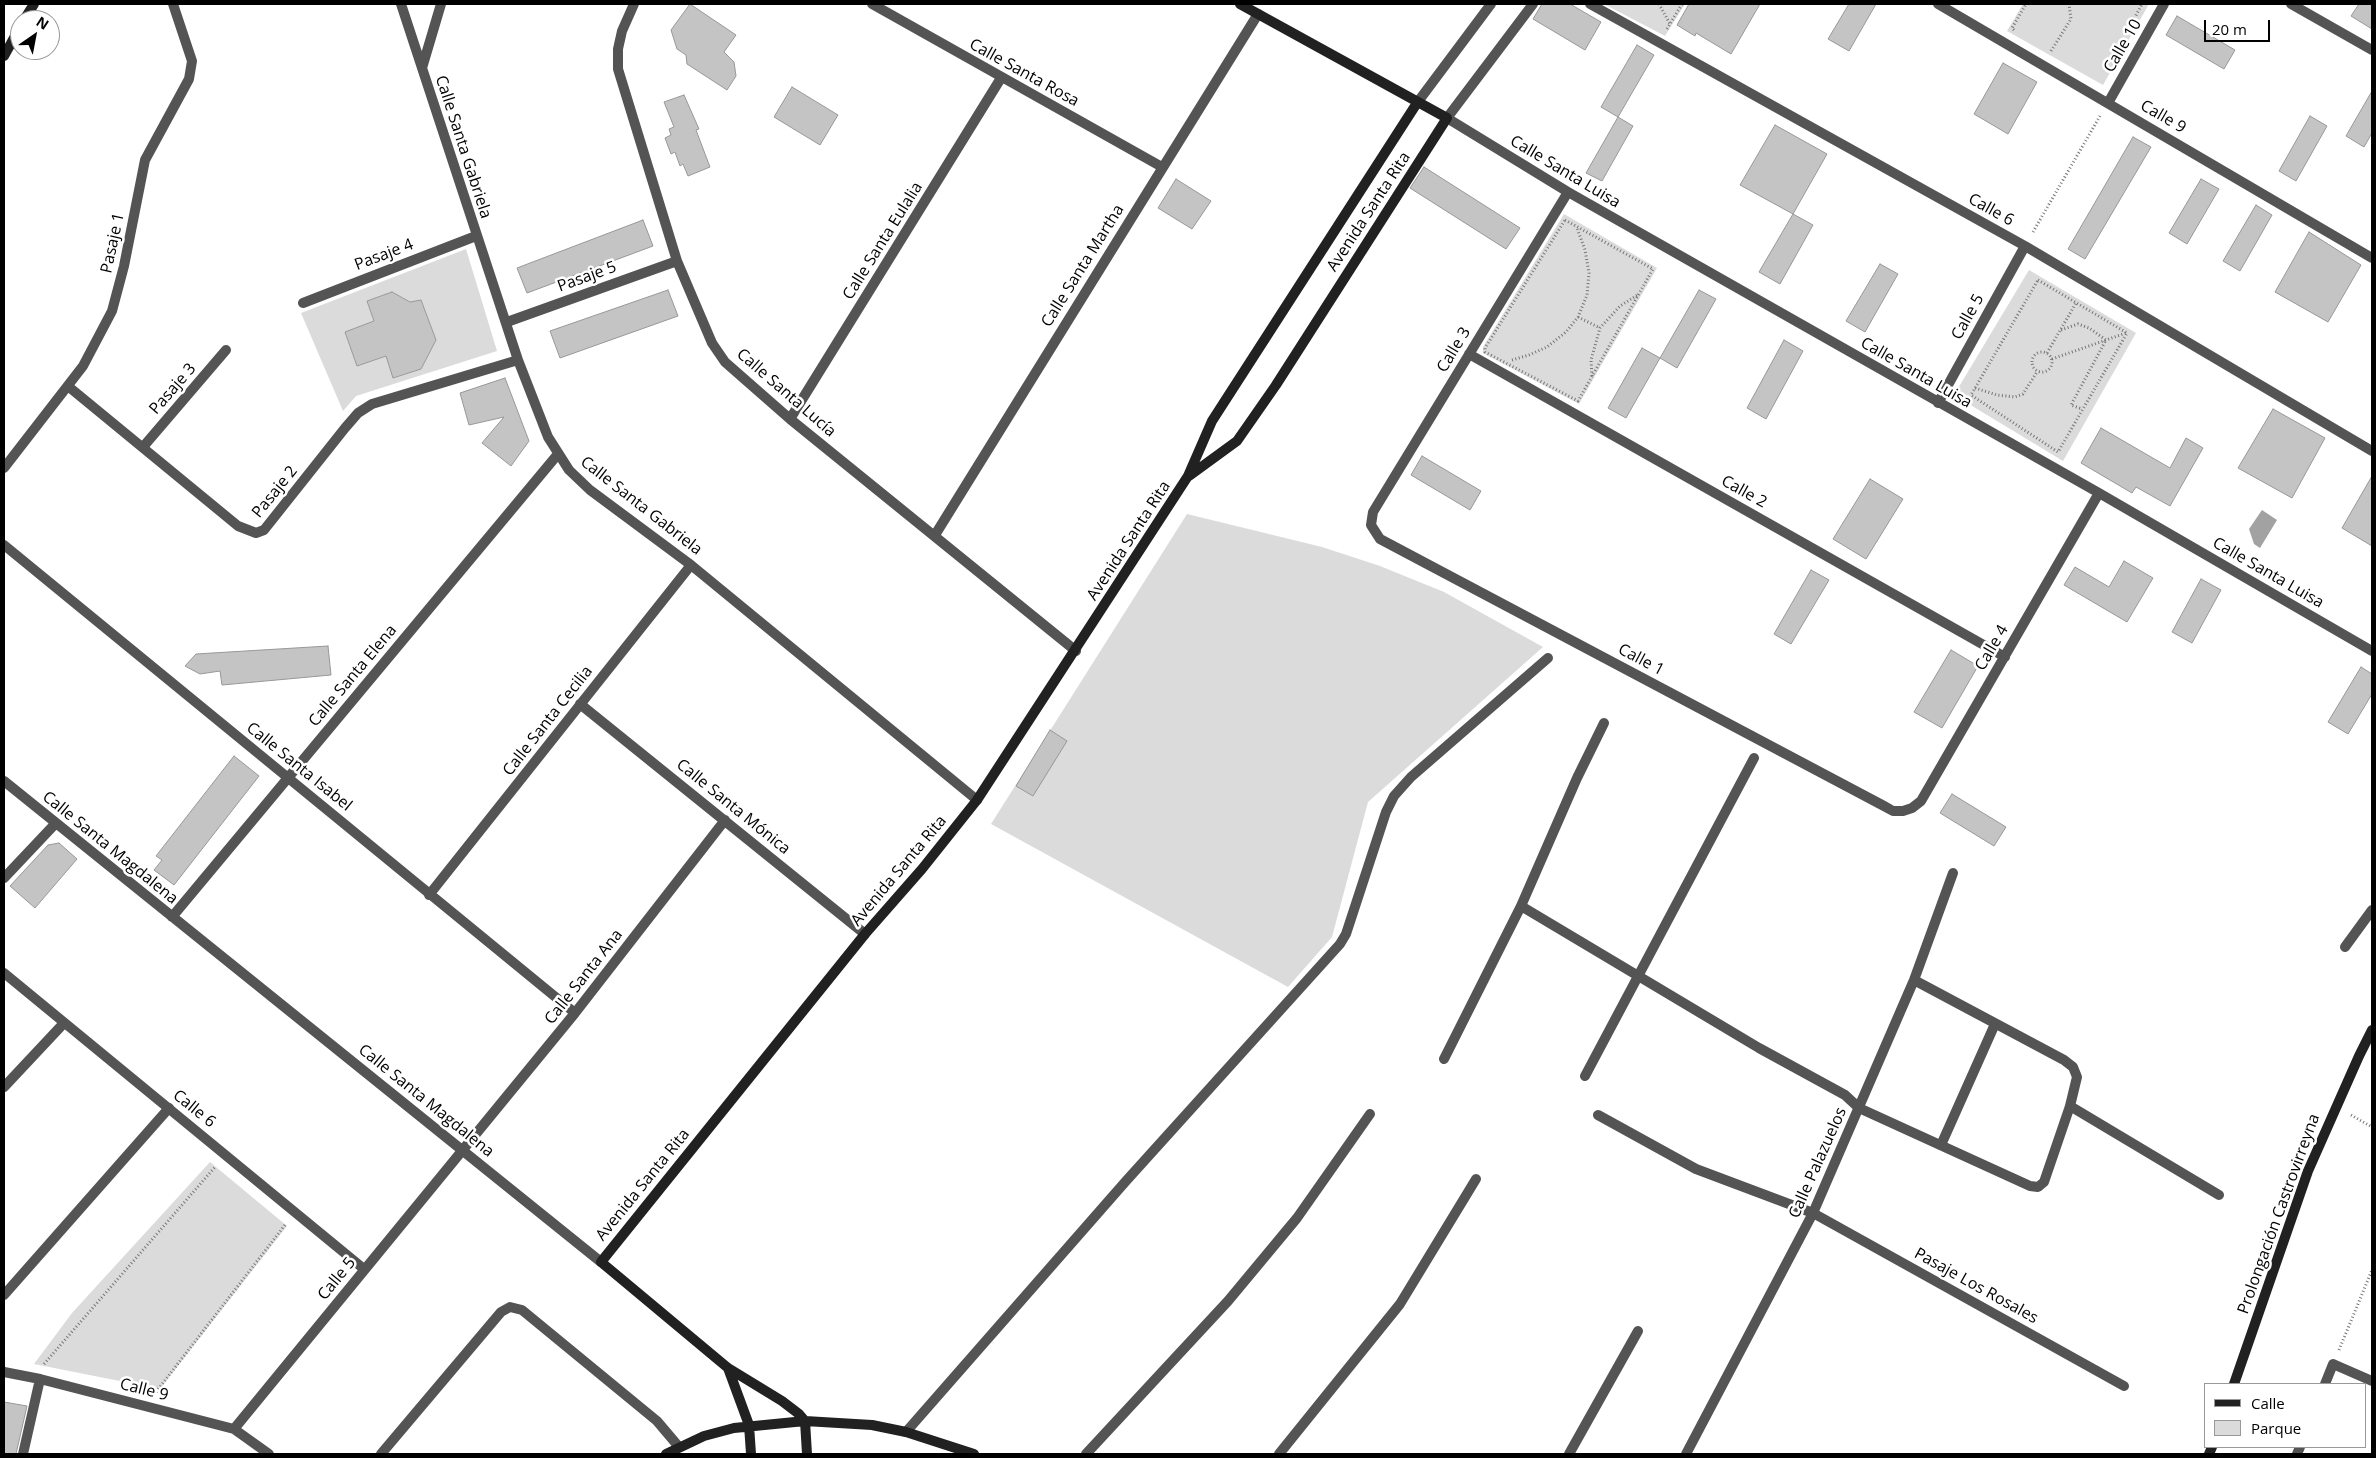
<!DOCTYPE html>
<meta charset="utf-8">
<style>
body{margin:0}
#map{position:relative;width:2376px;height:1458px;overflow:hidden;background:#fff;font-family:"Open Sans",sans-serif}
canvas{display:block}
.frame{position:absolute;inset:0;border:5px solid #000;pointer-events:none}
.legend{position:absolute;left:2204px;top:1383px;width:162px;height:65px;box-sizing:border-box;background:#fff;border:1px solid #999;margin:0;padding:6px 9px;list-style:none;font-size:15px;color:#000}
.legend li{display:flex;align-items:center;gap:10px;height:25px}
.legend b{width:25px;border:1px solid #999}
.north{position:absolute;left:10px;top:10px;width:50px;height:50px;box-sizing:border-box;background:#fff;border:1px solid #999;border-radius:50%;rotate:33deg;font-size:14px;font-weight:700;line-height:20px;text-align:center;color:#000}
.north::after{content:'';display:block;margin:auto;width:18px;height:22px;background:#000;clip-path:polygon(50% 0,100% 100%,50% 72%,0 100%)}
.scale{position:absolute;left:2204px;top:20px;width:66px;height:22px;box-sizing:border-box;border:2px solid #000;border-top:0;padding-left:6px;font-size:15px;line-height:18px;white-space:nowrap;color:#000;-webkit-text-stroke:4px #fff;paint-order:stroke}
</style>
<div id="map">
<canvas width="2376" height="1458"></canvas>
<div class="frame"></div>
<ul class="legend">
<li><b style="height:6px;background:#212121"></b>Calle</li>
<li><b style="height:14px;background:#dbdbdb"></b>Parque</li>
</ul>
<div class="north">N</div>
<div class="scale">20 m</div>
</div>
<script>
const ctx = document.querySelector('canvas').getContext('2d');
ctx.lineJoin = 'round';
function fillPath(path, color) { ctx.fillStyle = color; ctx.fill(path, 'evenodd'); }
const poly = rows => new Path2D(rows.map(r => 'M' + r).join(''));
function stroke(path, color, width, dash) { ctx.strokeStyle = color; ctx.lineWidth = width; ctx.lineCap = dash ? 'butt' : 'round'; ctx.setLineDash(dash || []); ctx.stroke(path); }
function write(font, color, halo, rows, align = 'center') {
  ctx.font = font + ' "Open Sans",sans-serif'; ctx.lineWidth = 5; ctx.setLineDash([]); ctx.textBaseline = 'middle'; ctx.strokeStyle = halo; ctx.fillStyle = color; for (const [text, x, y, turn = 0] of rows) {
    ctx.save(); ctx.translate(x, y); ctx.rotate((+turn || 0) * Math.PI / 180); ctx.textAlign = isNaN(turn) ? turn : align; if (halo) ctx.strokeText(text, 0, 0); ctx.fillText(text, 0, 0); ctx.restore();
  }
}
const green = poly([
 [1604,4,1685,4,1665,36],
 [2023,4,2149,4,2103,85,2007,31],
 [1564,214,1657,268,1579,404,1483,353,1483,347],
 [466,249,497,351,356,396,343,411,301,313],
 [392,292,410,302,421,300,436,340,421,369,394,378,386,356,357,366,345,332,374,321,367,301],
 [2029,270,2136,333,2063,461,1954,395],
 [1187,514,1322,547,1380,566,1444,592,1543,647,1368,802,1332,937,1288,987,991,824],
 [210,1162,287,1226,160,1389,34,1364,72,1313]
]);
const water = poly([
 [2262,510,2277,520,2260,548,2254,544,2249,529]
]);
const building = poly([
 [690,4,736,35,724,52,734,62,736,76,727,90,687,64,686,55,677,49,671,30,690,4],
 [1542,4,1570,4,1601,22,1585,50,1533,19,1542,4],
 [1689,4,1760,4,1731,54,1696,33,1695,36,1677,25,1689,4],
 [1849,4,1876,4,1849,51,1828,39,1849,4],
 [2359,4,2372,4,2372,29,2351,16,2359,4],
 [2177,16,2235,50,2224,69,2166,35,2177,16],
 [1637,45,1654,55,1618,117,1601,107,1637,45],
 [2003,63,2037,82,2008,134,1974,114,2003,63],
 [792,87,838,115,820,145,774,117,792,87],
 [2372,91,2372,133,2364,147,2346,136,2372,91],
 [684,95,699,129,696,130,710,167,688,176,683,164,680,166,675,152,671,154,665,138,671,135,669,129,674,127,664,102,684,95],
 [2310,116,2327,126,2296,181,2279,171,2310,116],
 [1618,117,1633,126,1602,181,1586,173,1618,117],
 [1775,125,1827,154,1793,214,1740,185,1775,125],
 [2133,137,2151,147,2085,259,2068,249,2133,137],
 [1424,167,1520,228,1506,249,1410,188,1424,167],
 [1176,179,1211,201,1192,229,1158,208,1176,179],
 [2201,179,2219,189,2187,244,2169,233,2201,179],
 [2256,205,2272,215,2240,271,2223,261,2256,205],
 [1793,214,1813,225,1780,284,1759,272,1793,214],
 [643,220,653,246,527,293,517,268,643,220],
 [2309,232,2361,265,2328,322,2275,292,2309,232],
 [1880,264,1898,274,1865,332,1846,321,1880,264],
 [668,290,678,316,560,358,550,331,668,290],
 [1699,290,1716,299,1677,368,1660,358,1699,290],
 [392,292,410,302,421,300,436,340,421,369,393,378,386,356,357,366,345,332,374,321,367,301,392,292],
 [1784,340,1803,351,1766,419,1747,408,1784,340],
 [1642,348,1660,358,1626,418,1608,408,1642,348],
 [505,378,529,441,511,466,482,443,504,417,469,425,460,393,505,378],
 [2273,409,2325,438,2292,498,2238,468,2273,409],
 [2101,428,2170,468,2186,438,2203,448,2170,506,2136,487,2132,493,2081,463,2101,428],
 [1422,456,1481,491,1470,510,1411,475,1422,456],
 [2372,476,2372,546,2342,528,2372,476],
 [1870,479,1903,499,1866,559,1833,539,1870,479],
 [2124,561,2153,578,2127,622,2064,585,2075,567,2109,587,2124,561],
 [1811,570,1829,580,1791,644,1774,634,1811,570],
 [2201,579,2221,590,2192,643,2172,632,2201,579],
 [328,646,331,675,222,685,220,671,200,674,185,666,196,654,328,646],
 [1951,650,1978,666,1942,728,1914,712,1951,650],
 [2361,667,2372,674,2372,694,2348,734,2328,722,2361,667],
 [1050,730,1067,741,1033,796,1016,786,1050,730],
 [234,756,259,776,174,885,154,870,162,860,156,856,234,756],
 [1952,794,2006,827,1994,846,1940,813,1952,794],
 [59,843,77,859,35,908,10,886,48,845,59,843],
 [4,1402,27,1406,16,1454,4,1454,4,1402]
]);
const path = poly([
 [1659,4,1670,24],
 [1667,29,1682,4],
 [2014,30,2012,28,2026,4],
 [2126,34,2142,4],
 [2051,51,2071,19,2069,4],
 [1565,220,1653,269,1578,401,1485,352,1485,348,1565,220],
 [2033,232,2100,116],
 [2038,280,2127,333,2058,452,1971,395,2038,280],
 [1578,317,1600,328],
 [2061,330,2078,324,2089,328,2106,340,2071,405,2082,409],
 '2032 362a10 10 0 1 1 20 0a10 10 0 1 1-20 0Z',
 [2047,353,2076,303],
 [2052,359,2126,333],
 [1512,360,1529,355,1547,347,1566,332,1578,317,1587,295,1589,273,1585,250,1577,228],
 [1592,376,1591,360,1600,328,1620,306,1639,294],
 [1975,388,1997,395,2015,397,2023,394,2037,372],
 [2351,1115,2372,1127],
 [2339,1350,2372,1270],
 [44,1364,215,1167],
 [156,1392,285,1225]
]);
const lane = poly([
 [143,447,226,350],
 [1598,1115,1696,1169,1813,1213],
 [1941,1145,1995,1024],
 [4,1295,169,1108],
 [2325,1384,2333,1364,2372,1381],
 [381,1454,501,1312,510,1307,522,1310,657,1421,679,1447],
 [1569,1454,1638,1331],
 [2297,1454,2300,1447]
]);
const street = poly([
 [401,4,518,360,548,437,569,470,590,490,691,565,977,800],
 [634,4,622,31,618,49,618,69,677,261,712,343,725,362,790,419,1076,651],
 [872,4,1162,167],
 [1533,4,1447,118,1568,192,2099,493,2372,651],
 [1590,4,2025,246,2372,451],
 [1938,4,2372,258],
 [2291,4,2372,50],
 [422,68,441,4],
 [1417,103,1491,4],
 [2108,103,2164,4],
 [1568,192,1373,512,1371,525,1380,539,1884,806,1893,811,1903,811,1912,808,1921,801,2099,493],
 [303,303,476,236],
 [507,322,677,261],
 [1469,354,2005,657],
 [69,387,238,526,256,533,264,530,345,428,358,413,372,404,518,360],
 [1938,403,2025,246],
 [790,419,1001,78],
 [4,468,83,366,112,311,124,266,145,160,189,79,192,61,173,4],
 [935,535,1258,14],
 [4,545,575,1013],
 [580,704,865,934],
 [1604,723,1577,778,1521,906,1759,1048,1845,1095,1859,1108,2030,1186,2038,1187,2044,1182,2070,1106],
 [4,781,601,1262],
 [4,878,55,824],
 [429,895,691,565],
 [172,917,558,454],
 [2345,947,2372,910],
 [4,973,364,1269],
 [1914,980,2064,1060,2073,1067,2077,1077,2070,1106,2219,1195],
 [1444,1059,1521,906],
 [1585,1076,1754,758],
 [4,1087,64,1023],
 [1813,1213,2124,1386],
 [4,1372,40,1379,234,1429,269,1454],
 [234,1429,575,1013,725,820],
 [906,1432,1126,1181,1340,944,1346,934,1386,812,1394,796,1411,777,1548,658],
 [23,1454,40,1379],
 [1086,1454,1228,1301,1297,1218,1370,1114],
 [1279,1454,1400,1304,1476,1179],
 [1686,1454,1813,1213,1914,980,1953,873]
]);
const secondary = poly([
 [24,20,34,4],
 [4,56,20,27],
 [1189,476,1237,441,1276,385,1447,118,1240,4],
 [728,1368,749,1425,751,1454],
 [2234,1384,2308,1171,2359,1056,2372,1030],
 [666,1454,704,1436,734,1428,805,1421,872,1425,906,1432,974,1454],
 [807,1454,805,1421,799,1414,782,1401,728,1368,601,1262,865,934,922,869,977,800,1188,476,1212,421,1417,103],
 [2209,1454,2212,1447]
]);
const streetNames = [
 ["Calle 10",2123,46,-60],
 ["Calle Santa Rosa",1024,73,29],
 ["Calle 9",2163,117,30],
 ["Calle Santa Gabriela",463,147,72],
 ["Calle Santa Luisa",1565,172,31],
 ["Calle 6",1991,210,29],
 ["Avenida Santa Rita",1369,212,-57],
 ["Calle Santa Eulalia",883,241,-58],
 ["Pasaje 1",113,243,-78],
 ["Pasaje 4",384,255,-21],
 ["Calle Santa Martha",1083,266,-58],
 ["Pasaje 5",587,277,-20],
 ["Calle 5",1968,317,-61],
 ["Calle 3",1454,350,-59],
 ["Calle Santa Luisa",1916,373,30],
 ["Pasaje 3",173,389,-49],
 ["Calle Santa Lucía",786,393,41],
 ["Pasaje 2",275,492,-51],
 ["Calle 2",1744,492,29],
 ["Calle Santa Gabriela",641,506,38],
 ["Avenida Santa Rita",1129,541,-57],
 ["Calle Santa Luisa",2268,573,30],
 ["Calle 4",1992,648,-60],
 ["Calle 1",1641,660,28],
 ["Calle Santa Elena",353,676,-50],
 ["Calle Santa Cecilia",548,721,-52],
 ["Calle Santa Isabel",299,767,39],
 ["Calle Santa Mónica",733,807,39],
 ["Calle Santa Magdalena",110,848,39],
 ["Avenida Santa Rita",899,871,-50],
 ["Calle Santa Ana",584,977,-52],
 ["Calle Santa Magdalena",426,1101,39],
 ["Calle 6",194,1109,39],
 ["Calle Palazuelos",1818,1163,-66],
 ["Avenida Santa Rita",643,1185,-51],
 ["Prolongación Castrovirreyna",2279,1214,-70],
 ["Calle 5",337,1279,-51],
 ["Pasaje Los Rosales",1976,1286,29],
 ["Calle 9",144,1390,14]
];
fillPath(green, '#dbdbdb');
fillPath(water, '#a2a2a2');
fillPath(building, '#c4c4c4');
stroke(building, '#989898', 1);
stroke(path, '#767676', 3, [1, 2.5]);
stroke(lane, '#545454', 10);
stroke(street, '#545454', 10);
stroke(secondary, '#212121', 10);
write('16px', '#000', '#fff', streetNames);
</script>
